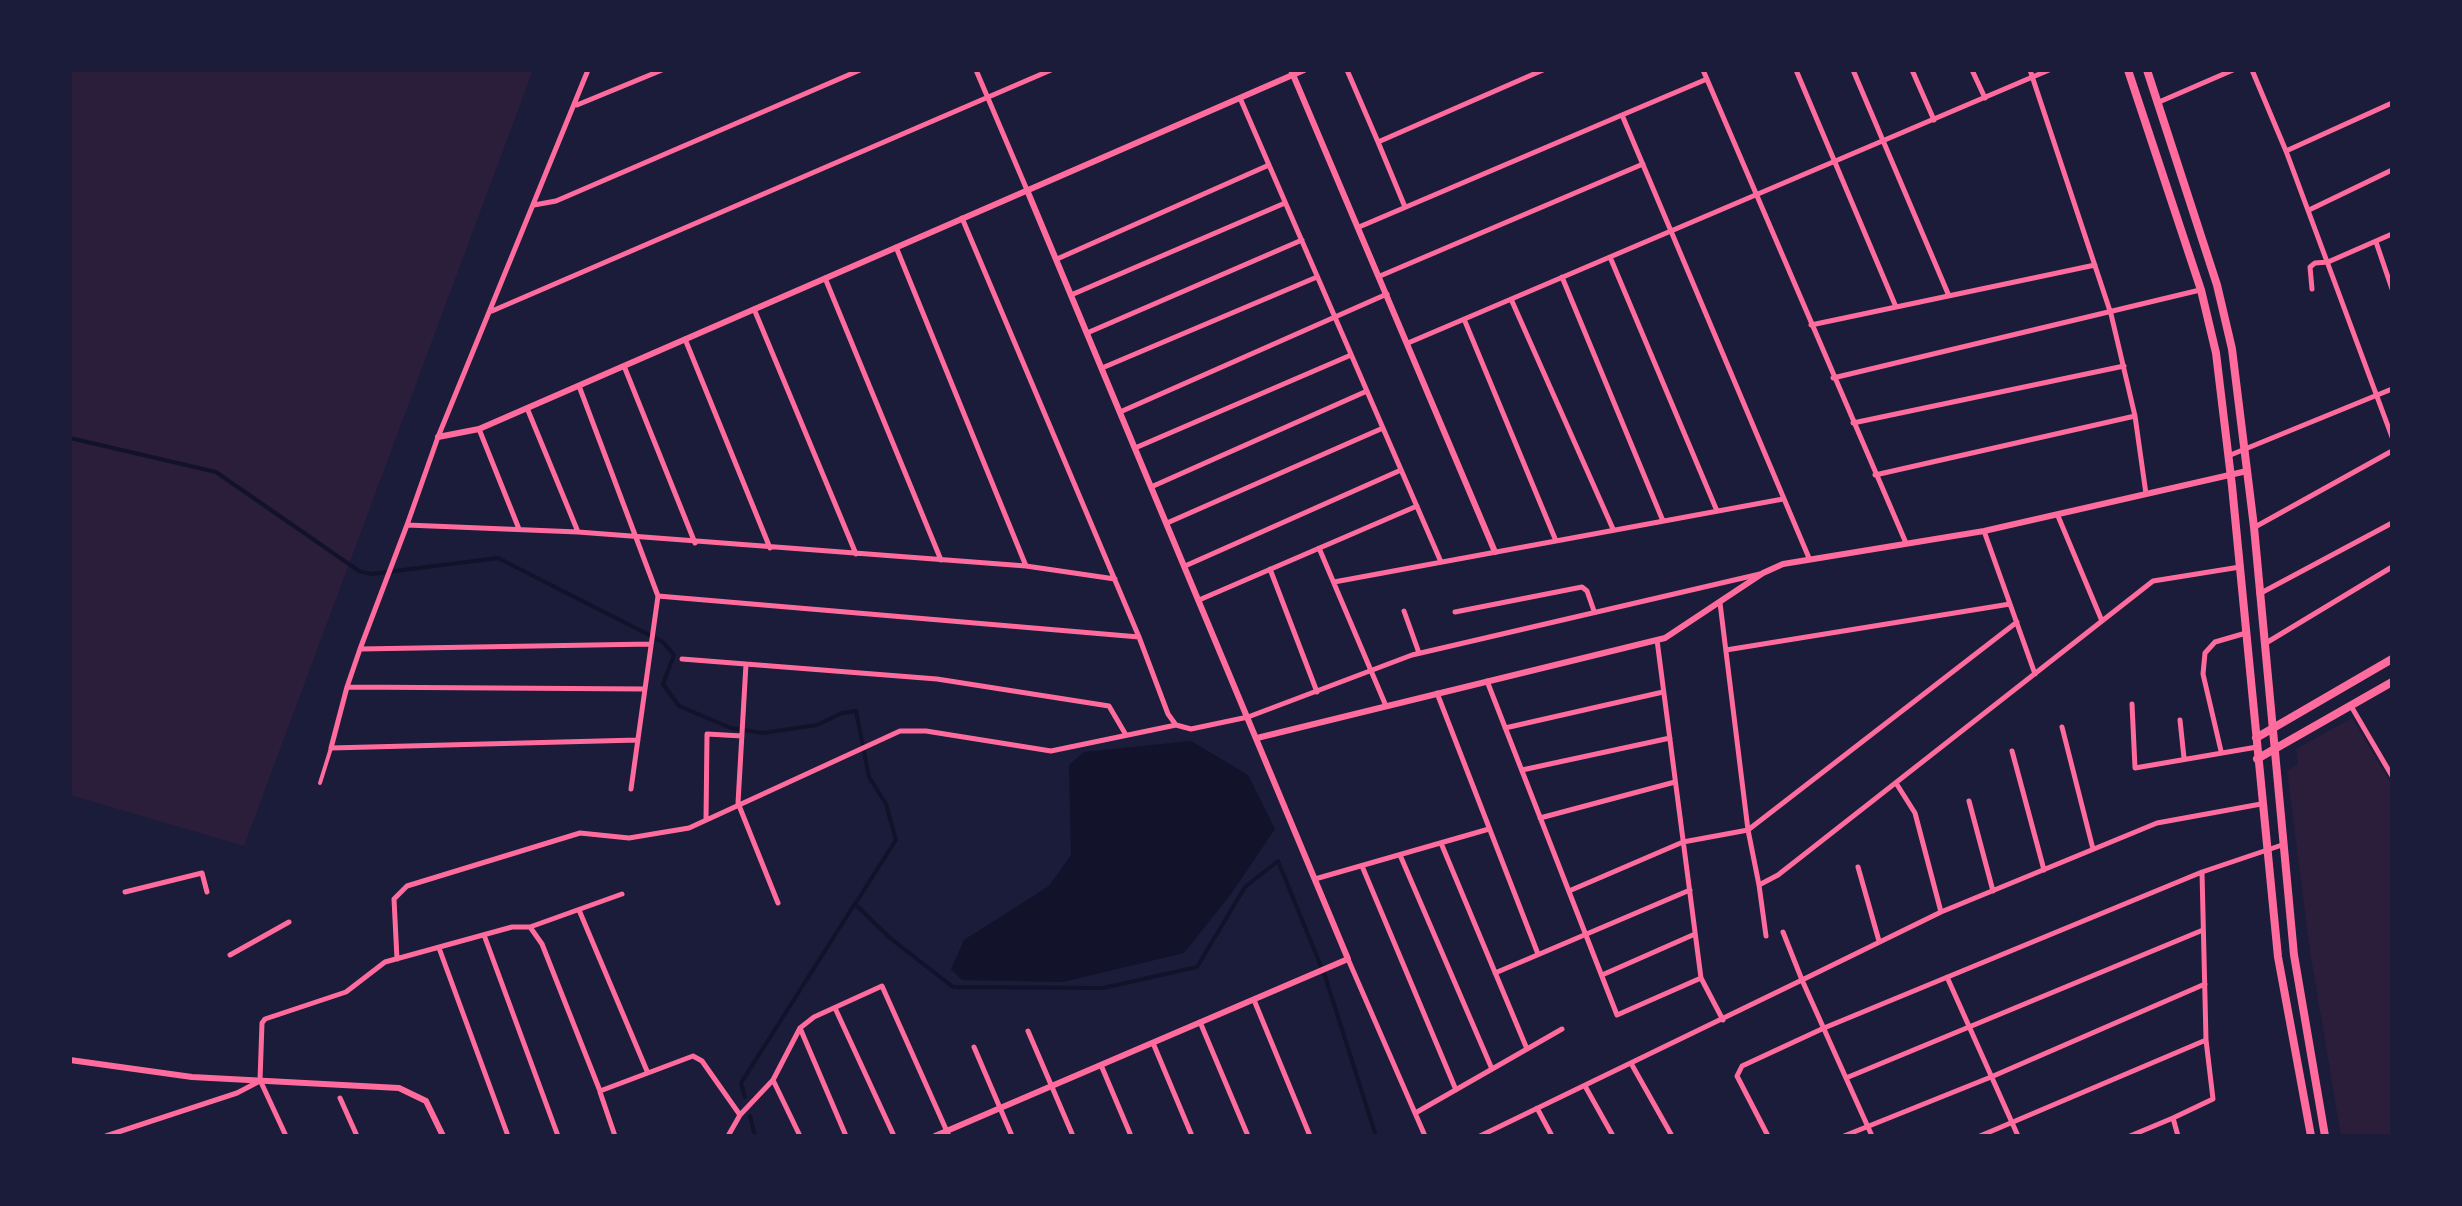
<!DOCTYPE html>
<style>
body{margin:0}
#map{position:relative;width:2462px;height:1206px;overflow:hidden;background:#1b1b3a;font-family:"PT Sans Narrow",sans-serif}
canvas{display:block}
.frame{position:absolute;inset:0;border:72px solid #1b1b3a;pointer-events:none}
</style>
<div id="map">
<canvas width="2462" height="1206"></canvas>
<div class="frame"></div>
</div>
<script>
const ctx = document.querySelector('canvas').getContext('2d');
ctx.lineJoin = 'round';
function fillPath(path, color) { ctx.fillStyle = color; ctx.fill(path, 'evenodd'); }
const poly = rows => new Path2D(rows.map(r => 'M' + r).join(''));
function stroke(path, color, width, dash) { ctx.strokeStyle = color; ctx.lineWidth = width; ctx.lineCap = dash ? 'butt' : 'round'; ctx.setLineDash(dash || []); ctx.stroke(path); }
const green = poly([
 [70,70,533,70,244,846,70,795],
 [2352,718,2392,785,2392,1136,2341,1136,2310,951,2287,771,2298,764,2296,749]
]);
const water = poly([
 [1191,741,1248,775,1275,829,1231,894,1184,953,1063,982,962,980,951,969,964,940,1049,886,1071,855,1069,765,1084,752]
]);
const stream = poly([
 [70,438,216,472,359,571,371,574,498,558,663,642,674,655,663,684,679,706,731,728,763,733,817,725,842,713,856,711,869,777,886,804,896,840,855,904,890,938,953,987,1103,988,1197,967,1245,887,1278,861,1325,976,1376,1136],
 [745,1097,741,1083,854,905],
 [750,1116,755,1136]
]);
const pedestrian = poly([
 [320,783,331,748]
]);
const minor = poly([
 [976,70,1027,190],
 [1347,70,1378,142,1543,70],
 [1703,70,1906,543],
 [1796,70,1896,307],
 [1853,70,1949,296],
 [1912,70,1934,120],
 [1972,70,1985,98],
 [2030,70,2111,314,2135,416,2146,494],
 [2252,70,2286,151,2392,437],
 [1240,98,1441,562],
 [2159,102,2233,70],
 [577,105,662,70],
 [1622,115,1707,79],
 [1378,142,1405,207],
 [2286,151,2392,103],
 [534,205,556,201,860,70],
 [2309,210,2392,170],
 [962,218,1139,637,1168,714,1176,725,1191,729,1248,717,1412,655,1760,574],
 [1359,227,1622,115,1809,558],
 [2376,242,2392,289],
 [896,247,1026,566,1115,579],
 [1610,257,1717,511],
 [1057,259,1269,165],
 [1380,276,1643,164],
 [1562,277,1663,521],
 [825,278,941,560],
 [2312,289,2310,267,2315,263,2328,262,2392,234],
 [1071,295,1285,203],
 [1511,299,1613,529],
 [754,309,856,554],
 [492,311,1051,70],
 [1464,319,1556,541],
 [1811,325,2095,265],
 [1087,333,1302,240],
 [685,339,770,548],
 [1408,343,2049,70],
 [624,366,695,543],
 [1102,368,1317,277],
 [1833,378,2200,290],
 [579,386,658,596,1139,637],
 [527,408,578,532,1026,566],
 [1120,412,1387,294],
 [1853,423,2124,366],
 [479,429,519,529],
 [1135,448,1351,355],
 [2228,456,2392,389],
 [1875,475,2135,416],
 [1151,487,1367,391],
 [2058,516,2102,621],
 [1167,523,1383,428],
 [407,525,360,649,651,644],
 [2255,527,2392,451],
 [1984,531,2035,674],
 [578,532,407,525,438,437,588,70],
 [1319,548,1386,706],
 [1185,566,1401,470],
 [1270,569,1317,692],
 [1334,582,1783,499],
 [2259,594,2392,523],
 [1199,600,1417,506],
 [1720,603,1748,830,1759,885,1778,875,2153,581,2240,567],
 [1404,611,1419,653],
 [1455,612,1582,587,1587,591,1594,611],
 [1657,640,1701,978,1723,1020],
 [2266,643,2392,567],
 [360,649,347,687,645,689],
 [1726,650,2010,604],
 [682,659,937,679,1109,706,1126,735],
 [746,664,738,803,778,903],
 [1487,681,1617,1015,1701,978],
 [347,687,331,748,638,740],
 [1437,693,1538,954],
 [2132,704,2135,768,2257,747],
 [2351,706,2392,776],
 [2180,720,2184,758],
 [2062,727,2093,849],
 [1505,728,1663,692],
 [2012,751,2044,870],
 [2221,751,2203,674,2205,653,2215,642,2246,633],
 [1522,770,1670,738],
 [1896,783,1915,813,1941,912,2157,823,2261,804],
 [631,789,658,596],
 [1969,801,1993,891],
 [1540,818,1675,782],
 [706,820,707,734,742,736],
 [1441,843,1527,1049],
 [1400,855,1492,1069],
 [1362,866,1456,1090],
 [1858,867,1879,941],
 [1315,879,1489,829],
 [1759,885,1766,936],
 [1569,891,1683,842,1748,830,2017,622],
 [125,892,202,873,207,892],
 [579,910,647,1071],
 [530,927,622,894],
 [1783,932,1802,980,1941,912],
 [484,935,558,1136],
 [439,948,508,1136],
 [230,955,289,922],
 [397,959,394,899,407,886,580,833,629,838,689,828,900,731,926,731,1051,751,1176,725],
 [1348,959,1425,1136],
 [1495,973,1690,890],
 [1602,975,1695,934],
 [1947,977,2018,1136],
 [1254,1000,1310,1136],
 [835,1008,894,1136],
 [1200,1022,1248,1136],
 [800,1028,846,1136],
 [1028,1031,1073,1136],
 [1153,1043,1192,1136],
 [974,1047,1012,1136],
 [1101,1065,1131,1136],
 [1632,1065,1672,1136],
 [1846,1078,2203,930],
 [1585,1086,1613,1136],
 [600,1092,615,1136],
 [340,1098,357,1136],
 [1537,1108,1552,1136],
 [1417,1112,1562,1029],
 [106,1136,237,1093,258,1082],
 [286,1136,260,1080,262,1023,265,1019,346,992,385,962,512,927,530,927,542,944,600,1091,693,1056,702,1061,740,1115],
 [728,1136,740,1115,773,1080],
 [800,1136,773,1080,800,1028,814,1017,882,986,949,1136],
 [1480,1136,1802,980,1872,1136],
 [1768,1136,1737,1076,1742,1066,1824,1028,2202,872,2282,845],
 [1844,1136,1991,1077,2205,984],
 [1980,1136,2206,1040],
 [2130,1136,2173,1118],
 [2178,1136,2173,1118,2213,1099,2206,1040,2202,872]
]);
const tertiary = poly([
 [1291,70,1495,552],
 [438,437,479,429,1304,70],
 [1257,738,1665,638,1763,573,1783,564,1984,531,2247,471],
 [70,1060,192,1077,399,1088,426,1101,443,1136],
 [935,1136,1348,959,1027,190]
]);
const secondary = poly([
 [2128,70,2201,290,2216,353,2232,486,2278,957,2311,1136],
 [2147,70,2217,285,2232,349,2254,527,2294,955,2325,1136],
 [2256,738,2392,659],
 [2257,759,2392,682]
]);
fillPath(green, '#2a1e3b');
fillPath(water, '#12122b');
stroke(stream, '#12122b', 4);
stroke(pedestrian, '#ff6b9d', 4);
stroke(minor, '#ff6b9d', 5);
stroke(tertiary, '#ff6b9d', 6);
stroke(secondary, '#ff6b9d', 8);
</script>
